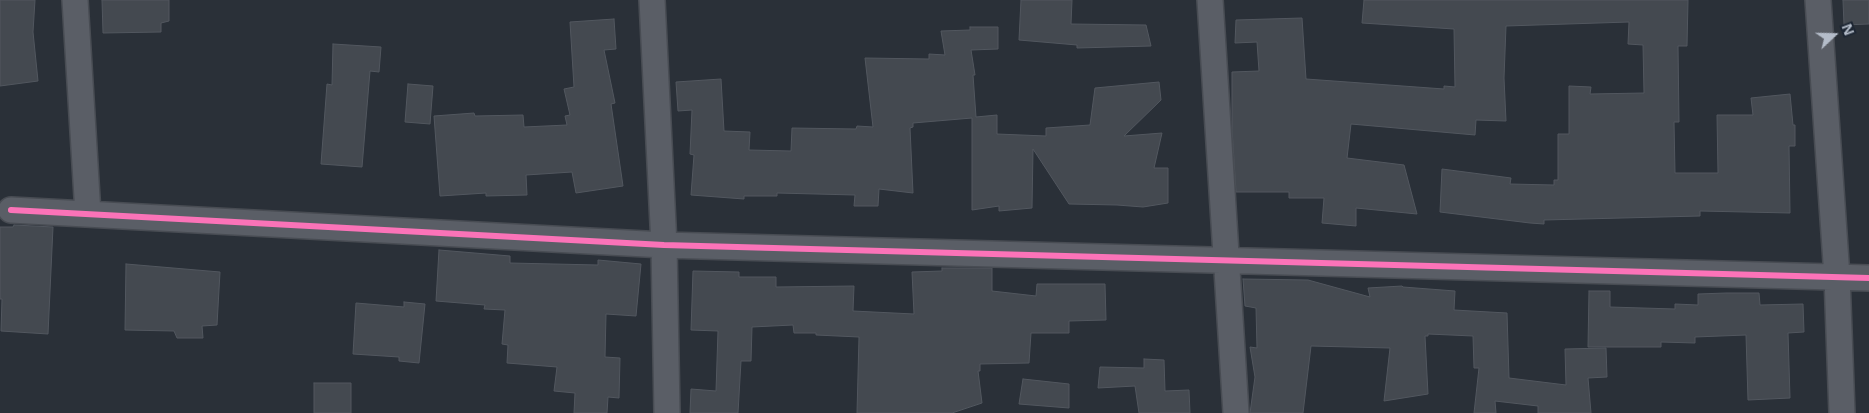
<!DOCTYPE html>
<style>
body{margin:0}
#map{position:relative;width:1869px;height:413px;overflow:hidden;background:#2a3038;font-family:"Open Sans",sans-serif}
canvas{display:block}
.north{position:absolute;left:1809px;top:10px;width:50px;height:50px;-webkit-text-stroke:4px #1d2633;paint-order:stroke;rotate:69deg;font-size:14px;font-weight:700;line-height:20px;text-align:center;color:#b4bcc9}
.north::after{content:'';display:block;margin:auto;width:18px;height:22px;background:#b4bcc9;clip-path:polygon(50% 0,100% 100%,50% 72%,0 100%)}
</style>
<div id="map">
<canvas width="1869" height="413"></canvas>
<div class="north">N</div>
</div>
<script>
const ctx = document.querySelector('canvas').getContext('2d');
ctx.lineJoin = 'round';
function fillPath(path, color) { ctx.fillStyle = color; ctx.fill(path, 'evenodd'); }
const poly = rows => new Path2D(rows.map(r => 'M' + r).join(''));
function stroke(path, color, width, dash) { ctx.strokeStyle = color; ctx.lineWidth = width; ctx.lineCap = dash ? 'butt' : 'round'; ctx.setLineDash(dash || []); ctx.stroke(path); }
const building = poly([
 [0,0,35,0,33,32,38,81,0,86,0,0],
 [102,0,169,0,169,21,161,23,161,32,103,33,102,0],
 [1021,0,1072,0,1071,24,1146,25,1151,46,1077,48,1077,45,1019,40,1021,0],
 [1364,0,1688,0,1687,46,1678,46,1679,122,1674,122,1675,173,1718,173,1717,115,1753,115,1751,98,1790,94,1793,125,1795,125,1795,146,1789,146,1790,213,1700,211,1700,216,1544,220,1544,224,1530,223,1440,212,1442,169,1511,178,1510,184,1554,185,1554,180,1558,180,1558,134,1569,134,1569,86,1591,87,1590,94,1644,93,1643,45,1628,44,1629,22,1506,26,1504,78,1506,121,1476,120,1475,135,1351,124,1347,158,1404,165,1417,214,1356,208,1356,226,1322,223,1324,198,1289,198,1289,192,1236,192,1232,129,1232,72,1259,71,1257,42,1235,43,1236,20,1302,18,1306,79,1444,89,1444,86,1455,87,1454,29,1362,23,1364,0],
 [1843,0,1869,0,1869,24,1844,25,1843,0],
 [614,19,616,49,604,50,615,103,611,104,623,186,576,193,572,172,526,175,527,195,486,196,486,193,440,196,434,116,474,113,475,116,523,115,524,127,567,125,565,116,570,115,564,89,574,87,570,22,614,19],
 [970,27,998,27,998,49,971,50,975,75,973,75,976,117,997,115,997,134,1046,136,1046,128,1090,125,1095,88,1159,82,1161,100,1124,136,1162,133,1154,168,1168,168,1168,203,1143,207,1117,205,1069,204,1033,149,1032,208,999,211,999,206,972,210,972,118,913,123,913,127,910,128,913,193,879,189,878,206,854,206,855,195,777,193,777,196,744,196,744,199,691,195,694,155,690,154,692,110,678,111,676,82,721,79,724,131,750,132,749,150,791,151,792,128,856,129,857,126,873,127,865,58,929,59,929,54,945,55,941,31,970,30,970,27],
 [333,44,381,47,379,72,370,71,362,167,321,164,327,84,332,85,333,44],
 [408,84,433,86,430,124,405,122,408,84],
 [14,225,53,227,48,334,1,331,2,299,0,299,0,227,13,227,14,225],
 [439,250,510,256,510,263,598,265,598,260,641,264,636,316,606,314,605,357,620,358,619,398,608,397,607,413,574,413,575,393,554,391,557,367,507,363,508,345,502,344,505,310,484,309,485,305,436,301,439,250],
 [126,264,220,272,217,325,202,326,203,338,177,338,174,331,125,330,126,264],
 [942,268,992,268,992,291,1036,296,1037,284,1105,284,1106,320,1069,321,1069,333,1031,333,1029,363,980,364,980,371,978,371,982,403,952,413,857,413,859,337,816,335,816,333,794,333,793,325,752,327,751,361,741,361,738,413,690,413,691,389,716,391,718,331,691,330,693,271,739,272,739,277,776,277,776,287,854,286,853,311,914,314,912,272,942,271,942,268],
 [1243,279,1308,280,1370,297,1368,288,1402,286,1403,287,1455,291,1454,310,1507,313,1509,378,1566,385,1565,349,1606,348,1607,377,1588,378,1591,413,1538,413,1538,406,1495,401,1496,413,1474,413,1479,368,1474,368,1473,336,1428,334,1428,336,1425,336,1428,394,1384,401,1390,348,1311,346,1303,413,1250,413,1255,377,1250,347,1257,348,1256,308,1245,306,1243,279],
 [1589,291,1610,291,1610,307,1675,309,1675,304,1698,305,1698,294,1726,293,1759,293,1760,305,1803,304,1804,332,1788,333,1790,398,1748,400,1746,335,1695,337,1695,343,1661,342,1661,347,1588,347,1589,291],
 [404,302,425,304,419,363,399,361,399,357,353,354,356,303,404,307,404,302],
 [1144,359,1164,360,1165,391,1189,390,1190,413,1139,413,1135,386,1098,388,1100,367,1144,368,1144,359],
 [1023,379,1069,384,1069,408,1019,404,1023,379],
 [314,383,351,383,351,413,314,413,314,383]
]);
const street = poly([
 [75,0,88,214],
 [652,0,664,245,667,413],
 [1210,0,1236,413],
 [1818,0,1837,277,1842,413],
 [11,210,664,245,1869,278]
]);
const cycleway = poly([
 [11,210,664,245,1869,278]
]);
fillPath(building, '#444950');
stroke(building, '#52575f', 1);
stroke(street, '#484c53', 28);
stroke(street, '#5a5e66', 25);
stroke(cycleway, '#fb73b8', 6);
</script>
